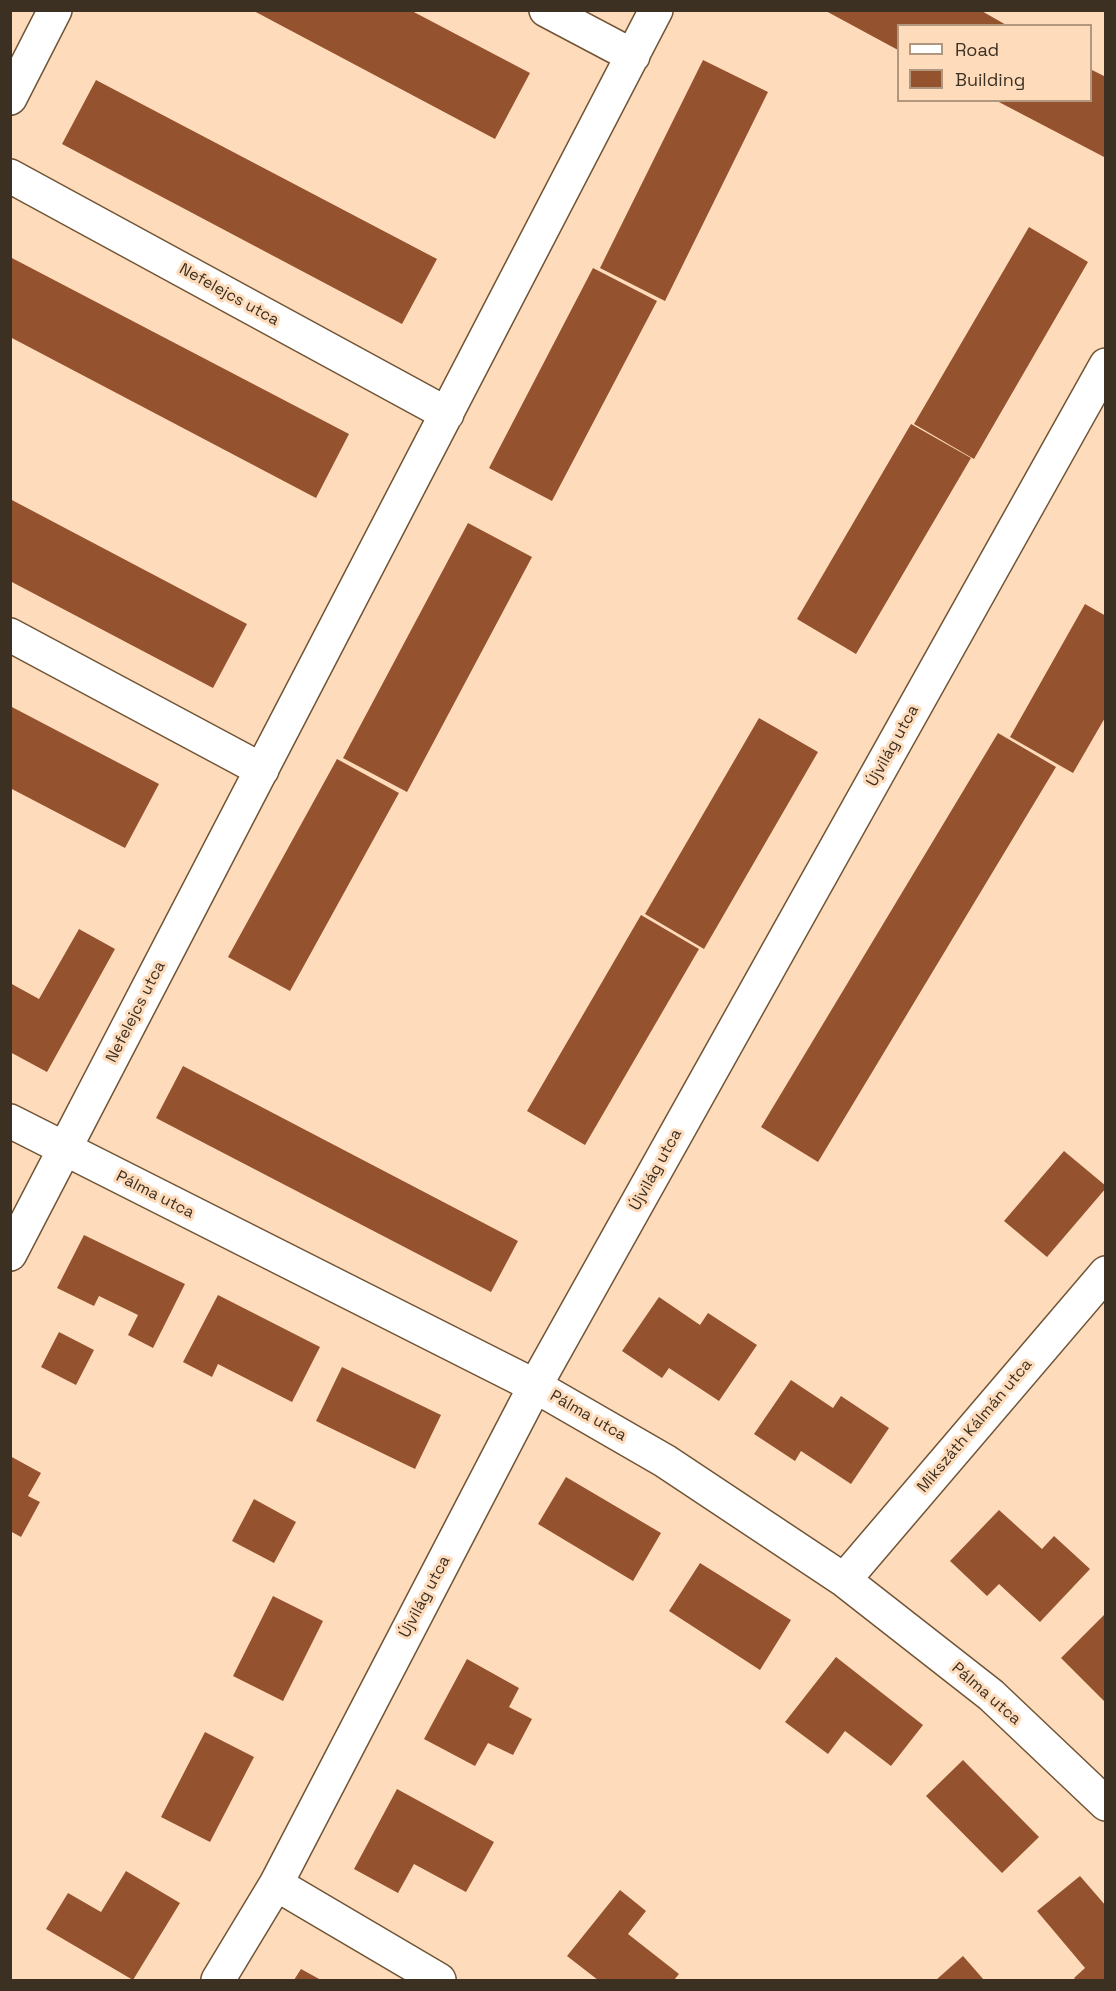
<!DOCTYPE html>
<meta charset="utf-8">
<style>
body{margin:0}
#map{position:relative;width:1116px;height:1991px;overflow:hidden;background:#fedcbb;font-family:"Space Grotesk",sans-serif}
canvas{display:block}
.frame{position:absolute;inset:0;border:12px solid #3c3022;pointer-events:none}
.legend{position:absolute;left:897px;top:24px;width:195px;height:78px;box-sizing:border-box;background:#fedcbb;border:2px solid #b0977e;margin:0;padding:8px 10px;list-style:none;font-size:18px;color:#3c3022}
.legend li{display:flex;align-items:center;gap:12px;height:30px}
.legend b{width:30px;border:2px solid #b0977e}
</style>
<div id="map">
<canvas width="1116" height="1991"></canvas>
<div class="frame"></div>
<ul class="legend">
<li><b style="height:8px;background:#fff"></b>Road</li>
<li><b style="height:16px;background:#95522e"></b>Building</li>
</ul>
</div>
<script>
const ctx = document.querySelector('canvas').getContext('2d');
ctx.lineJoin = 'round';
function fillPath(path, color) { ctx.fillStyle = color; ctx.fill(path, 'evenodd'); }
const poly = rows => new Path2D(rows.map(r => 'M' + r).join(''));
function stroke(path, color, width, dash) { ctx.strokeStyle = color; ctx.lineWidth = width; ctx.lineCap = dash ? 'butt' : 'round'; ctx.setLineDash(dash || []); ctx.stroke(path); }
function write(font, color, halo, rows, align = 'center') {
  ctx.font = font + ' "Space Grotesk",sans-serif'; ctx.lineWidth = 6; ctx.setLineDash([]); ctx.textBaseline = 'middle'; ctx.strokeStyle = halo; ctx.fillStyle = color; for (const [text, x, y, turn = 0] of rows) {
    ctx.save(); ctx.translate(x, y); ctx.rotate((+turn || 0) * Math.PI / 180); ctx.textAlign = isNaN(turn) ? turn : align; if (halo) ctx.strokeText(text, 0, 0); ctx.fillText(text, 0, 0); ctx.restore();
  }
}
const building = poly([
 [252,10,410,10,530,73,495,139],
 [824,10,980,10,1008,26,898,26,898,50],
 [703,60,768,92,665,301,600,268],
 [1090,69,1106,77,1106,158,995,100,1090,100],
 [96,80,437,259,402,324,62,144],
 [1029,227,1088,262,974,459,914,424],
 [10,257,349,434,316,498,10,337],
 [593,268,657,301,552,501,489,468],
 [911,424,971,458,856,654,797,619],
 [10,499,247,624,213,688,10,581],
 [468,523,532,557,407,792,343,758],
 [1085,604,1106,616,1106,716,1073,773,1010,737],
 [10,706,159,784,125,848,10,788],
 [759,718,818,752,704,949,645,914],
 [998,733,1056,767,818,1162,761,1127],
 [337,759,399,793,290,991,228,957],
 [641,915,699,949,585,1145,527,1111],
 [79,929,115,949,47,1072,10,1052,10,983,39,999],
 [183,1066,518,1241,491,1292,156,1118],
 [1064,1151,1106,1186,1106,1188,1047,1257,1004,1221],
 [84,1235,185,1284,153,1348,128,1335,138,1315,99,1296,94,1306,57,1288],
 [218,1295,320,1347,292,1402,218,1364,212,1377,183,1362],
 [659,1297,700,1325,708,1313,757,1345,719,1401,669,1368,662,1378,622,1351],
 [59,1332,94,1350,76,1385,41,1367],
 [342,1367,441,1415,415,1469,316,1421],
 [791,1380,833,1408,841,1396,889,1428,851,1484,801,1451,795,1461,754,1434],
 [10,1456,41,1473,28,1496,40,1502,21,1537,10,1531],
 [566,1477,661,1533,633,1581,538,1524],
 [254,1499,296,1522,274,1563,232,1541],
 [999,1510,1042,1549,1054,1536,1090,1569,1040,1622,999,1584,987,1596,950,1561],
 [700,1563,791,1620,760,1670,669,1611],
 [273,1596,323,1621,283,1701,233,1676],
 [1106,1613,1106,1703,1061,1658],
 [836,1657,923,1725,891,1766,845,1731,828,1754,785,1722],
 [467,1659,519,1688,509,1707,532,1719,513,1755,488,1743,475,1766,424,1739],
 [205,1732,254,1757,210,1842,161,1817],
 [963,1760,1039,1837,1002,1873,926,1796],
 [397,1789,494,1842,466,1892,414,1864,398,1893,354,1869],
 [126,1871,180,1903,133,1980,46,1929,68,1893,101,1912],
 [1080,1876,1106,1906,1106,1980,1076,1980,1074,1978,1085,1968,1037,1911],
 [620,1890,646,1911,628,1934,679,1974,674,1980,598,1980,567,1956],
 [963,1956,984,1980,936,1980],
 [301,1969,321,1980,294,1980]
]);
const minor = poly([
 [546,10,633,56],
 [10,98,55,10],
 [10,176,447,414],
 [10,635,262,770],
 [10,1121,535,1386,665,1461,844,1580,991,1695,1106,1804],
 [10,1254,656,10],
 [844,1580,1106,1273],
 [276,1884,439,1980],
 [218,1980,276,1884,535,1386,1106,365]
]);
const streetNames = [
 ["Nefelejcs utca",229,295,29],
 ["Újvilág utca",893,746,-61],
 ["Nefelejcs utca",136,1012,-63],
 ["Újvilág utca",656,1170,-61],
 ["Pálma utca",155,1195,27],
 ["Pálma utca",588,1416,30],
 ["Mikszáth Kálmán utca",975,1426,-50],
 ["Újvilág utca",425,1597,-62],
 ["Pálma utca",986,1694,41]
];
fillPath(building, '#95522e');
stroke(minor, '#705436', 36);
stroke(minor, '#fff', 33);
write('16px', '#3c3022', '#fedcbb', streetNames);
</script>
